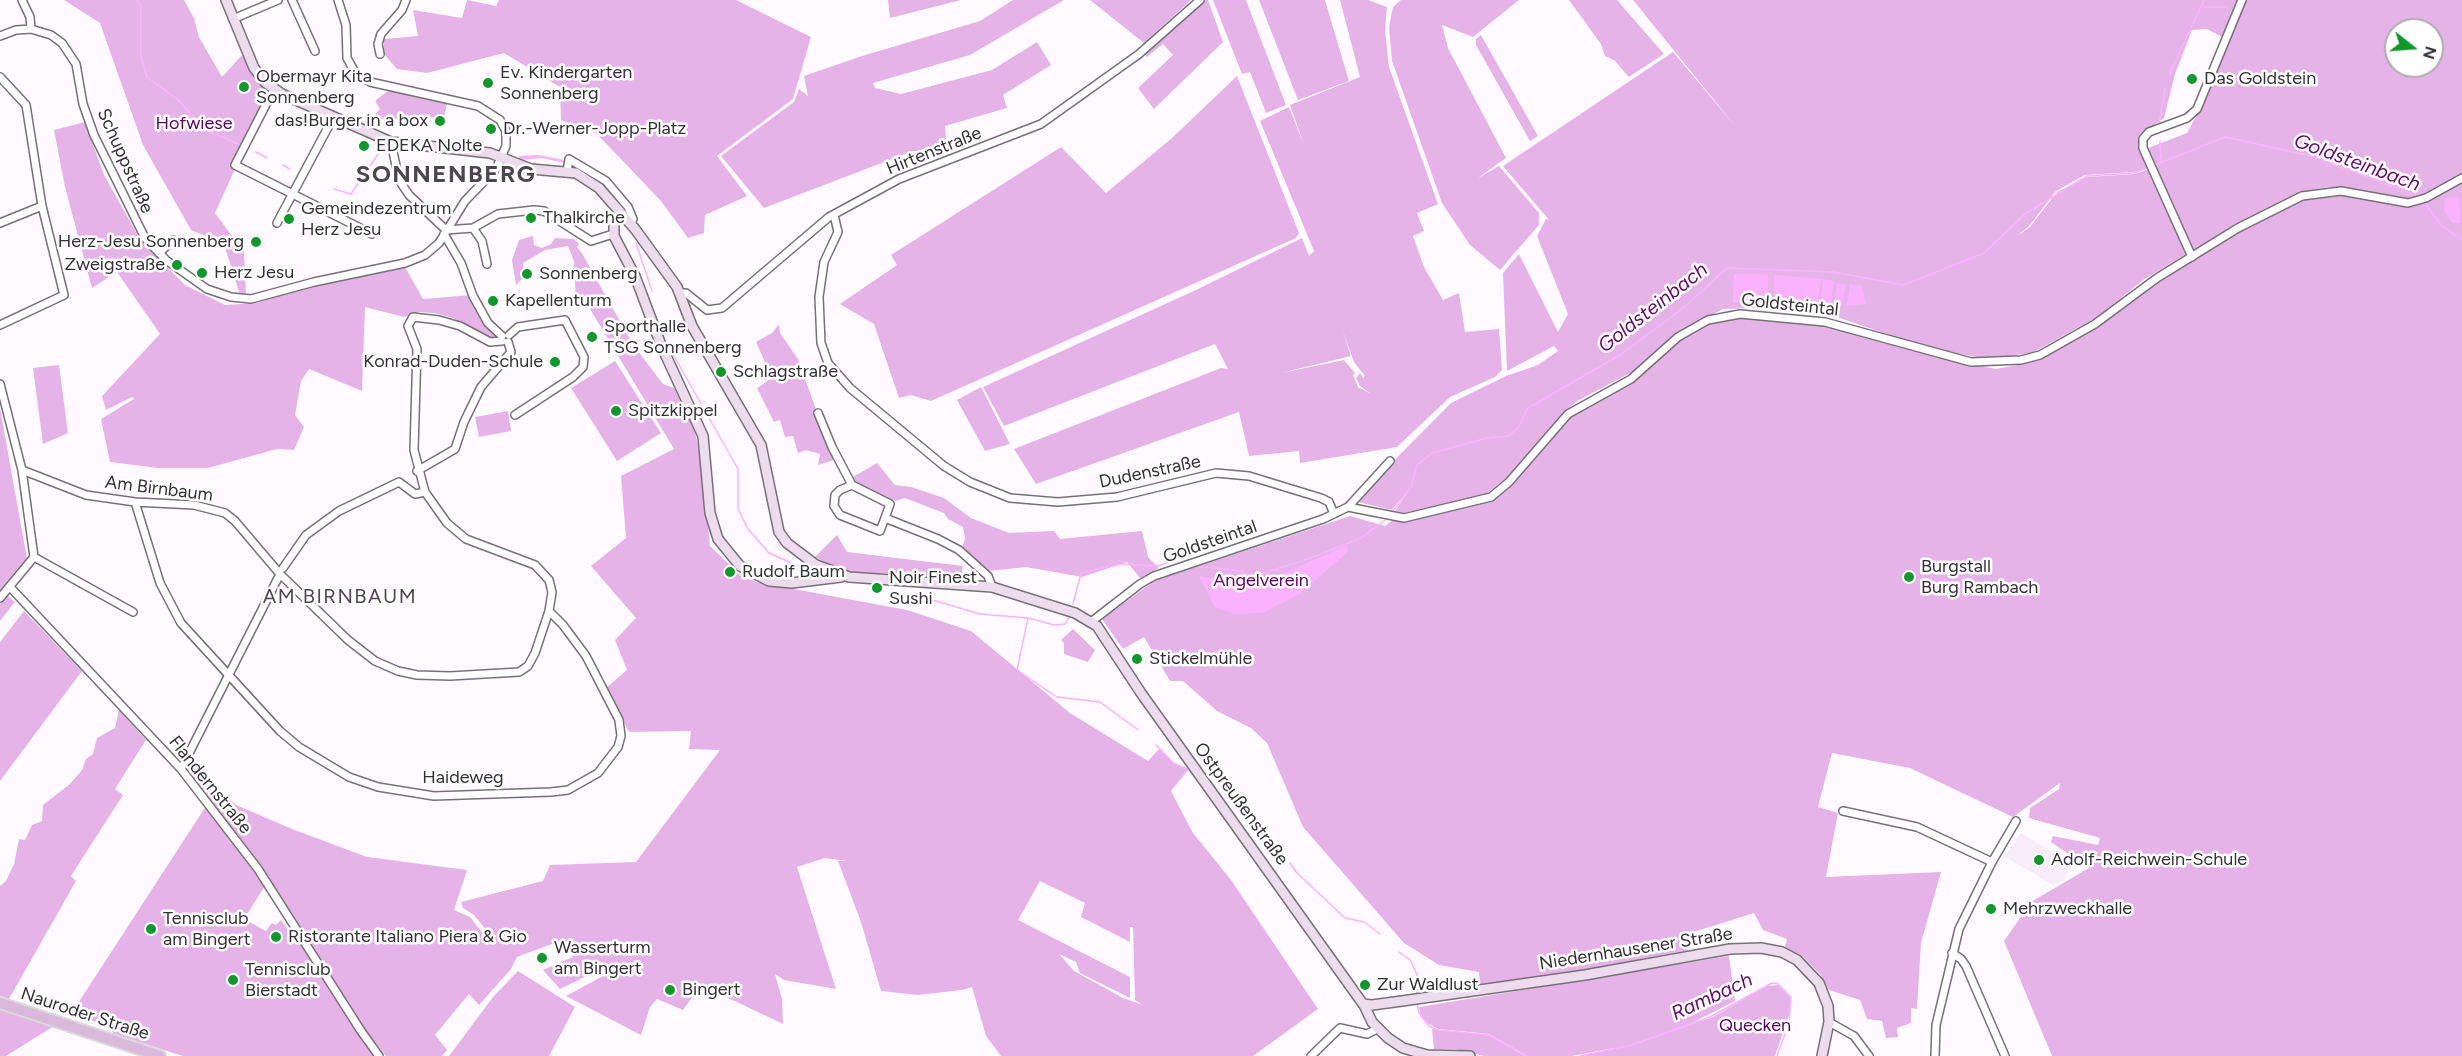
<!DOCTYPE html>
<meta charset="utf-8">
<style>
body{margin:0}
#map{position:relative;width:2462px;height:1056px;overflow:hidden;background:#fffaff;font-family:Figtree,sans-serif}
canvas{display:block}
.north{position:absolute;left:2384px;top:18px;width:60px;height:60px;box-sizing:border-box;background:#fff;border:2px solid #aeadae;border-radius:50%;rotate:107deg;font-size:16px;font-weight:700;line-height:24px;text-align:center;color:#343134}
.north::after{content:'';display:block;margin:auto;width:21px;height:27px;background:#12972c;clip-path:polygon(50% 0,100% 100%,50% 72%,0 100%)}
</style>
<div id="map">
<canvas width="2462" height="1056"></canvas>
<div class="north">N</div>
</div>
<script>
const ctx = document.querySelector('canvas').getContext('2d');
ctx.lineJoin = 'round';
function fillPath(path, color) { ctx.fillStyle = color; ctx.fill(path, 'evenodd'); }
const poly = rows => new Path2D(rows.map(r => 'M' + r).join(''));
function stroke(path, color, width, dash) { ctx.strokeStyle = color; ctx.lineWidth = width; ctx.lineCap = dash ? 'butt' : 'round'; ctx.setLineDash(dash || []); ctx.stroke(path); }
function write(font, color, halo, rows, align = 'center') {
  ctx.font = font + ' Figtree,sans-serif'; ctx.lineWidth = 5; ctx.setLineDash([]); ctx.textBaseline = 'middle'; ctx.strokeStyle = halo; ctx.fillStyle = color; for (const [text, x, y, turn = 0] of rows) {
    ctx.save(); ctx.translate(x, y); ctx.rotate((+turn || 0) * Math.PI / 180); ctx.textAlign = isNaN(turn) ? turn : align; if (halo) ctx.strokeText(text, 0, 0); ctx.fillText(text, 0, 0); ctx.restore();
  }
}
const built = poly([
 [2021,833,2072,864,2063,881,2053,885,2004,856]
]);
const green = poly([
 [64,0,184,0,194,18,199,37,222,77,242,55,270,92,215,213,244,252,246,293,240,295,224,244,191,230,143,145,100,23],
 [467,0,496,6,499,0,736,0,811,37,793,99,717,156,747,196,705,215,704,233,688,238,661,201,596,133,561,120,560,87,504,53,427,73,397,69,384,54,384,39,418,36,413,10,462,18],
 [888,0,961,0,890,18],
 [1013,0,1064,0,970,55,873,83,875,88,901,94,992,70,1037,42,1051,65,1003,95,1007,108,945,126,947,151,913,151,764,208,721,156,794,102,799,89,808,96,804,76,862,56,980,21],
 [1090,0,1191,0,1144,43],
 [1202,0,1208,0,1223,42,1154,109,1138,88,1173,55,1163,44,1147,57,1142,51],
 [1213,0,1246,0,1286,105,1266,113,1250,72,1242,74],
 [1259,0,1325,0,1349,81,1298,100],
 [1340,0,1368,0,1387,7,1385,30,1389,67,1438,204,1417,213,1424,231,1413,236,1424,267,1443,300,1459,293,1465,332,1499,329,1502,370,1495,377,1450,397,1397,447,1300,463,1299,451,1249,456,1239,412,1036,484,1014,449,1221,368,1228,369,1215,344,1004,426,983,387,1196,290,1302,238,1309,256,1314,251,1260,121,1289,107,1304,145,1290,105,1360,77],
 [1342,329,1354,362,1365,376,1363,378,1360,373,1356,378,1360,386,1371,394,1358,387,1353,375,1355,373,1344,360,1281,373,1351,356],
 [1401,0,1519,0,1473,37,1442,25,1448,48,1506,158,1478,178,1499,166,1539,213,1539,225,1500,270,1470,245,1442,203,1392,61,1389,27,1393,7],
 [1569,0,1617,0,1664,54,1629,77,1615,61,1605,56,1601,44],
 [1633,0,2238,0,2224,38,2207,29,2192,30,2175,74,2164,118,2138,137,2138,145,2149,167,2134,172,2085,175,2056,191,2029,226,2017,236,2030,227,2057,192,2087,177,2134,174,2150,169,2188,253,2143,280,2099,316,2032,353,1985,359,1919,345,1831,315,1755,308,1723,309,1679,332,1636,370,1577,401,1560,416,1509,476,1486,494,1404,513,1395,511,1411,487,1392,510,1354,501,1451,403,1506,376,1538,365,1558,351,1554,346,1507,371,1503,273,1519,254,1558,332,1568,314,1537,236,1546,219,1549,220,1503,166,1673,52,1736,127],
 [2244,0,2462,0,2462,1056,2052,1056,2004,941,2031,902,2089,868,2051,842,2053,836,2098,845,2100,838,2029,818,2030,808,2059,789,2060,783,2013,817,1910,768,1832,753,1818,807,1838,813,1826,877,1941,872,1921,943,1917,1009,1911,1008,1911,1023,1897,1028,1898,1037,1886,1038,1882,1021,1867,1019,1860,1000,1829,990,1820,974,1803,957,1785,947,1787,939,1763,930,1754,913,1684,935,1688,950,1578,971,1480,985,1479,972,1439,965,1404,943,1303,827,1267,743,1251,728,1217,711,1183,681,1170,681,1144,637,1123,649,1102,619,1154,581,1350,516,1385,526,1393,520,1408,520,1491,500,1511,484,1567,419,1632,381,1700,325,1739,316,1825,325,1859,332,1925,354,1996,369,2028,363,2051,353,2096,328,2157,281,2254,223,2302,200,2340,193,2396,198,2347,188,2329,187,2306,191,2232,226,2194,251,2154,166,2148,148,2187,133,2203,104],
 [2396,30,2432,30,2432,66,2396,66],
 [1481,35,1538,136,1530,141,1476,45,1476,39],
 [1237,76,1299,233,1296,238,931,401,911,395,899,398,874,324,840,304,897,265,891,255,1061,147,1106,193,1172,138],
 [389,90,447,104,444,117,381,119,375,114,380,109,375,101],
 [85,122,104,175,141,241,185,285,225,305,257,303,296,290,405,267,423,299,472,295,497,335,493,340,453,318,434,313,419,312,404,317,365,307,362,391,309,369,301,381,295,415,304,427,294,450,277,449,208,468,158,468,110,462,101,419,134,399,132,397,106,410,102,396,160,334,117,272,92,288,65,187,54,130],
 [533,236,534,245,542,248,551,244,555,238,574,239,579,244,577,247,583,255,632,343,663,384,674,388,694,429,702,460,710,546,741,576,756,582,907,610,971,631,1070,713,1148,761,1160,748,1176,765,1189,769,1171,791,1193,833,1231,880,1318,1009,1253,1056,1001,1056,986,1036,972,987,962,990,918,995,881,991,861,922,838,861,847,861,825,858,797,867,836,989,784,980,775,974,782,999,783,1024,701,985,683,1010,657,999,650,1007,641,1035,566,996,605,975,601,969,560,989,543,970,573,957,560,941,517,957,511,969,479,1005,469,994,435,1035,447,1050,442,1056,386,1056,361,1024,323,965,185,770,191,762,236,805,292,829,367,857,467,870,454,910,470,917,492,945,495,941,474,915,463,908,461,902,543,881,550,865,636,862,720,750,689,749,691,731,629,732,606,688,627,670,615,640,636,618,591,566,626,538,621,476,674,449,587,304,576,303,574,261,568,246,545,250,523,263,524,277,516,285,512,260,519,240],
 [1040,881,1085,903,1081,917,1130,942,1130,927,1133,927,1135,1000,1143,1005,1123,998,1074,971,1059,954,1076,962,1080,973,1130,998,1130,977,1018,920],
 [779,324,780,333,798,359,834,460,818,465,820,454,806,450,798,453,793,436,785,437,780,420,774,422,757,388,772,378,756,342,772,333],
 [615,361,661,433,617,461,571,388],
 [59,365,68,433,43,444,33,368],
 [981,387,1010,444,985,451,957,400],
 [0,408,27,559,0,592],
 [508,411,511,431,479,437,475,417],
 [877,463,895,485,911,487,944,498,971,518,1009,533,1054,531,1060,539,1142,531,1148,557,1159,568,1140,578,1127,562,1082,577,1026,567,989,571,962,548,965,538,963,527,948,519,944,513,905,498,896,501,874,494,857,484,853,477],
 [837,535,847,552,963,566,961,578,842,571,815,557],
 [7,595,15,602,0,621,0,604],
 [24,611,82,671,0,781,0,642],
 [1073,629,1095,650,1088,662,1064,654,1064,643,1061,640],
 [119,710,146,740,115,789,123,795,71,876,76,881,9,999,0,996,0,886,6,881,14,864,19,839,25,840,32,825,42,821,43,805,70,784,82,770,86,759,93,754,97,738,115,728],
 [206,806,265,886,244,919,266,931,272,923,276,925,281,920,297,942,299,940,374,1056,183,1056,114,1034,109,1026,71,1014],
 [1729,956,1735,1001,1690,1024,1711,1018,1767,986,1778,985,1790,997,1790,1012,1775,1056,1583,1056,1614,1048,1572,1056,1527,1056,1489,1034,1438,1029,1424,1021,1420,1013,1419,1007],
 [518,971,575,1007,549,1056,449,1056,493,997],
 [0,1008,54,1026,6,1056,0,1056],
 [1432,1029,1489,1035,1525,1056,1484,1056,1455,1049,1434,1049]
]);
const water = poly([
 [538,155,565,160,565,163,542,158,519,160,519,156],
 [2459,197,2461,223,2452,223,2445,211,2444,199],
 [1734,274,1768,274,1768,303,1733,303],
 [1774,275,1821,279,1817,306,1775,305],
 [1823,279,1834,281,1830,306,1820,306],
 [1837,283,1846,285,1842,306,1834,306],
 [1850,284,1862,286,1866,304,1847,306],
 [1347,545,1348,552,1298,595,1262,613,1235,614,1215,607,1199,576,1254,587]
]);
const stream = poly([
 [137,0,141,6,141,56,147,77,178,100,204,129,238,144],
 [2204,7,2227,7],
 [2169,75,2204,0],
 [2159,124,2165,89],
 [2160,141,2161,161],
 [256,152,267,158],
 [283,165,290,169],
 [2155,165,2225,137,2311,156,2420,197],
 [334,189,351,194,381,150],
 [2423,201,2442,226,2462,240],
 [636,243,652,291],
 [656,318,662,335,738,469,738,509,748,529,769,553,805,569],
 [1391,514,1411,487,1417,465,1432,453,1487,438,1508,436,1518,428,1528,408,1620,355,1681,310,1727,268,1833,272,1904,285,1984,253,2025,214,2087,176,2134,173,2147,168],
 [1195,566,1236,570,1254,576,1311,558,1361,538,1388,518],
 [929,599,980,614,1028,618,1054,625,1065,624,1069,618],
 [1073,604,1081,573,1120,564,1158,566,1185,556],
 [1028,618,1017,670,1057,697,1100,702,1138,730],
 [1156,745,1173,763,1185,768],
 [1205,773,1208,776],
 [1290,863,1297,873,1345,918,1364,922,1380,934],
 [1399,952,1411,961,1420,982,1416,995],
 [1417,1002,1419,1013,1429,1026,1438,1030,1489,1035,1526,1056],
 [1580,1056,1632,1045,1710,1017,1772,983,1778,984,1791,997,1789,1023,1777,1056]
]);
const street = poly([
 [22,0,30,17,31,29],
 [292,0,315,51],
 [233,19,278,0],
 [0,36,16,30,31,29,51,35,62,43,76,64,83,104,94,135,145,238,166,260,207,289,231,297,251,299,314,282,405,263,425,255,439,243,465,201,496,169,506,146,506,131,500,120,478,106,370,82,356,74,347,58,346,25,338,0],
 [380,54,378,44,381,34,402,10,406,0],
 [0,77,26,105,42,206,64,295,0,325],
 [274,89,235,165,372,234],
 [391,142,399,180,409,195,446,230],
 [567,172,569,159,606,181,628,207,633,219,631,225],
 [834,215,838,232,824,262,819,297,821,343,828,363,850,388,944,466,970,482,1010,498,1058,502,1117,497,1216,473,1249,476,1321,498,1329,502,1334,514],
 [0,223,42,206],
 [277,223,333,118],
 [473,228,482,241,487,264],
 [446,230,473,228,498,214,534,210,544,211,591,241,613,234],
 [444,234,461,263,473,296,488,323,502,336],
 [159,253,173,240],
 [2192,257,2143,148,2143,139,2149,132,2187,118,2197,109,2242,0],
 [680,293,686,293,707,310,722,308,829,217,899,179,1041,124,1139,54,1200,0],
 [509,335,518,327,565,320,584,357,583,367,573,377,515,415],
 [0,384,22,470,34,557,0,598],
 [818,413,832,447,852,485,890,504,885,518],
 [22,470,86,495,135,502,194,505,225,513,235,521,280,574,348,640,375,661,398,671,417,675,450,676,519,672,528,666,535,653,549,611,552,592,549,580,535,565,466,539,447,523,425,492,414,450,417,349,408,326,413,317,439,320,460,326,490,342,502,341],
 [417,471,455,449,464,422,481,387,511,352,508,342],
 [852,485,840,490,835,495,834,506,840,515,880,531,885,518,938,539,959,550,988,576,992,587],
 [135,502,160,583,181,623,280,731,299,747,349,777,378,787,434,796,551,792,568,790,598,773,618,747,621,736,619,720,586,656,563,625,549,611],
 [1348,507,1390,461],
 [34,557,133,612],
 [283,568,306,535,339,511,399,482,415,494,425,492],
 [10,587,181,769,258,869,361,1031,379,1056],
 [1091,622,1140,584,1154,576,1323,519,1348,507,1404,518,1491,497,1509,482,1568,414,1631,379,1678,337,1708,320,1740,314,1825,322,1971,362,2021,360,2040,355,2095,324,2157,278,2238,228,2302,196,2341,191,2408,203,2426,198,2462,178],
 [181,769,280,574],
 [1843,811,1917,827,1992,862],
 [1952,953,1961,959,1966,966,2005,1056],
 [1829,1022,1854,1036,1869,1056],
 [1311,1056,1340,1028,1367,1034,1379,1028],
 [1935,1056,1936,1025,1959,929,1992,862,2016,821]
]);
const secondary = poly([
 [226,0,254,68,266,83,282,94,391,142,490,153,531,169,576,173,599,188,635,229,677,287,692,326,761,445,779,532,787,543,816,565,849,577,992,587,1075,613,1097,626,1141,693,1363,1004,1372,1005,1402,1001,1585,975,1730,949,1761,948,1782,952,1797,960,1819,983,1828,1006,1829,1022,1822,1056],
 [619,213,614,223,614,236,635,276,661,345,703,436,710,513,718,539,740,566,769,581,792,583,841,577],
 [1364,1005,1372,1022,1388,1038,1403,1048,1427,1055,1470,1056]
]);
const primary = poly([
 [0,1003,160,1056]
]);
const markers = [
 [2192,79,6,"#12972c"],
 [488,83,6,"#12972c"],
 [244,87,6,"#12972c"],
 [440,121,6,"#12972c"],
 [491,129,6,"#12972c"],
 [364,146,6,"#12972c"],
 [531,218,6,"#12972c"],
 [289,219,6,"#12972c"],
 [256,242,6,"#12972c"],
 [177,265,6,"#12972c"],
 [202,273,6,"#12972c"],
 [527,274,6,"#12972c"],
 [493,301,6,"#12972c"],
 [592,337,6,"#12972c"],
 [555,362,6,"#12972c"],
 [721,372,6,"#12972c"],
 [616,411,6,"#12972c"],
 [730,572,6,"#12972c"],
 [1909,577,6,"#12972c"],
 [877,588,6,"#12972c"],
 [1137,659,6,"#12972c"],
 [2039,860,6,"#12972c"],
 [1991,909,6,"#12972c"],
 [151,929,6,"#12972c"],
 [276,937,6,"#12972c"],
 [542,958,6,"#12972c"],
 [233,980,6,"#12972c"],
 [1365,985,6,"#12972c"],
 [670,990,6,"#12972c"]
];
const poiNames = [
 ["Ev. Kindergarten",500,73],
 ["Sonnenberg",500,94],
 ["Obermayr Kita",256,77],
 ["Sonnenberg",256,98],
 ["Das Goldstein",2204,79],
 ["das!Burger in a box",428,121,"right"],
 ["Dr.-Werner-Jopp-Platz",503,129],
 ["EDEKA Nolte",376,146],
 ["Gemeindezentrum",301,209],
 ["Herz Jesu",301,230],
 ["Thalkirche",543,218],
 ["Herz-Jesu Sonnenberg",244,242,"right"],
 ["Zweigstraße",165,265,"right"],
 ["Herz Jesu",214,273],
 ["Sonnenberg",539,274],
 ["Kapellenturm",505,301],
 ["Sporthalle",604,327],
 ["TSG Sonnenberg",604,348],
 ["Konrad-Duden-Schule",543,362,"right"],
 ["Schlagstraße",733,372],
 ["Spitzkippel",628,411],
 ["Burgstall",1921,567],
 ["Burg Rambach",1921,588],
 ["Rudolf Baum",742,572],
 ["Noir Finest",889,578],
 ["Sushi",889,599],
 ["Stickelmühle",1149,659],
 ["Adolf-Reichwein-Schule",2051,860],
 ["Mehrzweckhalle",2003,909],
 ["Tennisclub",163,919],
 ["am Bingert",163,940],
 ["Ristorante Italiano Piera & Gio",288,937],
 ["Wasserturm",554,948],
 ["am Bingert",554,969],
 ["Tennisclub",245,970],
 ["Bierstadt",245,991],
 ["Zur Waldlust",1377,985],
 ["Bingert",682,990]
];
const parkNames = [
 ["Hofwiese",194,124],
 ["Angelverein",1261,581],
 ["Quecken",1755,1026]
];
const streetNames = [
 ["Hirtenstraße",934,151,-22],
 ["Schuppstraße",125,161,66],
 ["Goldsteintal",1790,305,6],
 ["Dudenstraße",1150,472,-12],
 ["Am Birnbaum",159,489,7],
 ["Goldsteintal",1210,542,-19],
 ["Haideweg",463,778],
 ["Flandernstraße",210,785,51],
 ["Ostpreußenstraße",1241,804,54],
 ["Niedernhausener Straße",1636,949,-9],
 ["Nauroder Straße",85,1014,18]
];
const waterNames = [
 ["Goldsteinbach",2357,163,20],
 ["Goldsteinbach",1653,308,-38],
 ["Rambach",1712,997,-25]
];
const neighbourhoodNames = [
 ["AM BIRNBAUM",340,597]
];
const districtNames = [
 ["SONNENBERG",446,175]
];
fillPath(built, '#f7ecf8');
fillPath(green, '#e6b3e8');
fillPath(water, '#fab2fe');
stroke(stream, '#fab2fe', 1.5);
stroke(street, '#767176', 10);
stroke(secondary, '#767176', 12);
stroke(primary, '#dadada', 14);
stroke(street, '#fff', 7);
stroke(secondary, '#eddbee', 9);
stroke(primary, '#dab8dc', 10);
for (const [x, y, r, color] of markers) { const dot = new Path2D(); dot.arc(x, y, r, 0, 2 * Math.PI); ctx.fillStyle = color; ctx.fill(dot); stroke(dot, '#fff', 2); }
write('18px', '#343134', '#fff', poiNames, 'left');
write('18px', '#5b0062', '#fff', parkNames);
write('18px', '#343134', '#fff', streetNames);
write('italic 20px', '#630a69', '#fff', waterNames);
ctx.letterSpacing = '1.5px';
write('20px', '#4c474c', '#fff', neighbourhoodNames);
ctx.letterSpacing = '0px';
ctx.letterSpacing = '1.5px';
write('bold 24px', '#4c474c', '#fff', districtNames);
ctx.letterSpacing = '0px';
</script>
